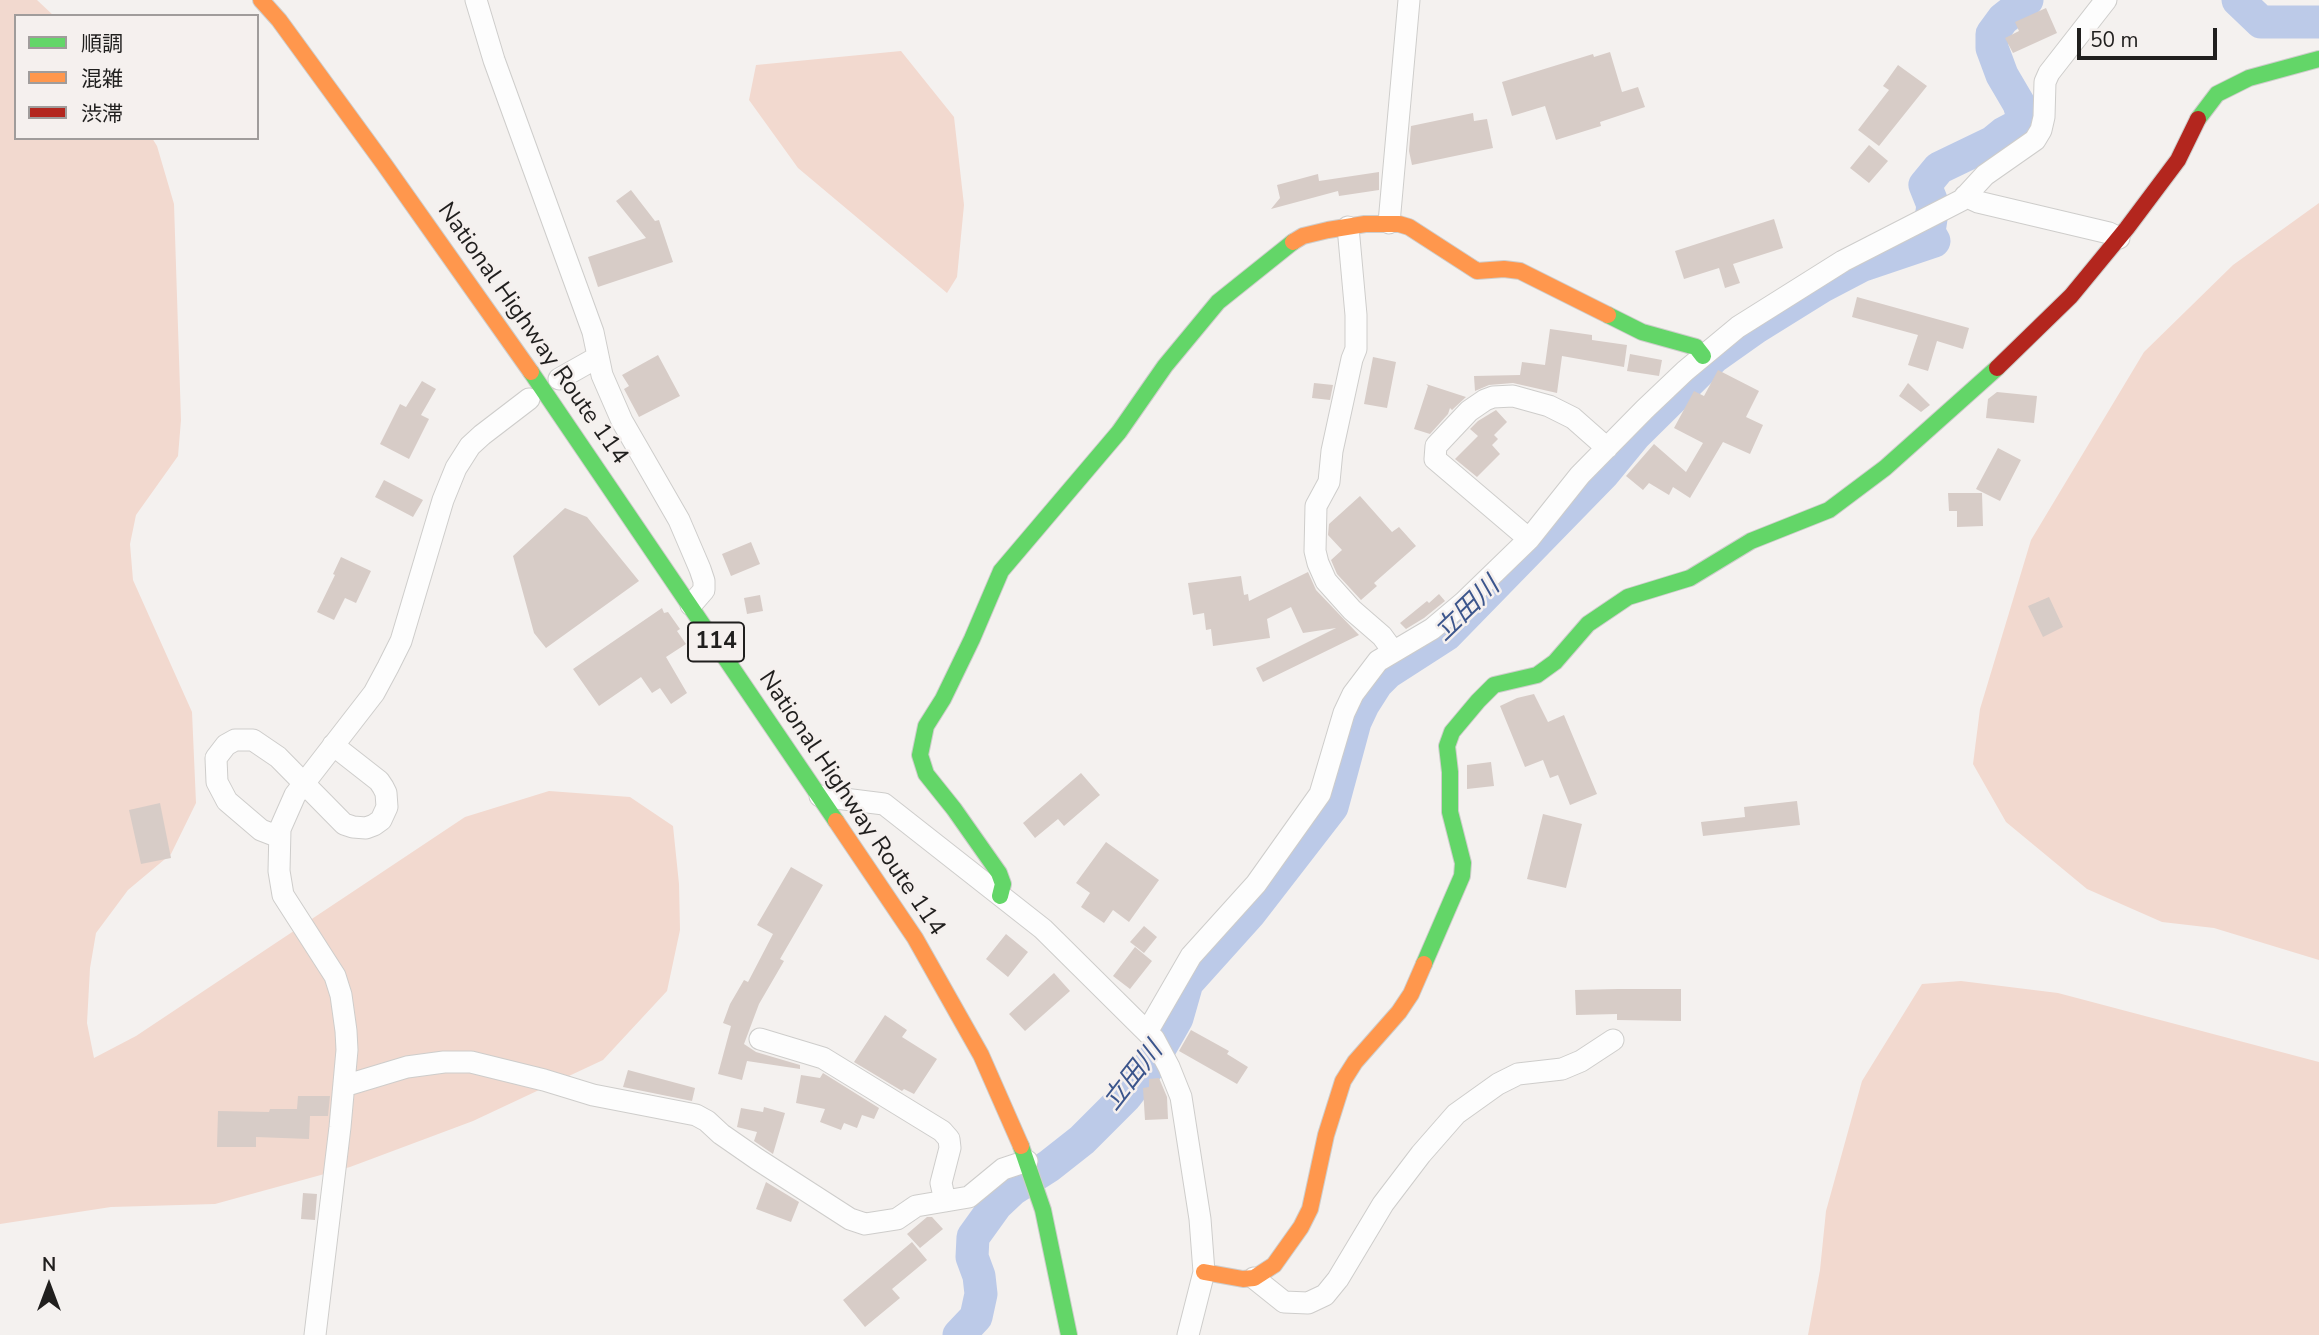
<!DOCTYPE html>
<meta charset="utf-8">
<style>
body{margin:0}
#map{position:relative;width:2319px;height:1335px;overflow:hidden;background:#f4f1ef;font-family:"Nunito Sans","Noto Sans JP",sans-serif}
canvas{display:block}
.legend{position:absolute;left:14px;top:14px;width:245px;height:126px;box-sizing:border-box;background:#f5f0ee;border:2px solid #a09c9b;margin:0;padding:9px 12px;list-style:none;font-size:21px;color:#201f1e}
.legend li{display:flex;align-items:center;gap:14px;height:35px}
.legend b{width:35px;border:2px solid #a09c9b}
.north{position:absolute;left:14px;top:1251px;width:70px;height:70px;-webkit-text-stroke:5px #f5f0ee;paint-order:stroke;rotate:0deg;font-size:19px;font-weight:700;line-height:28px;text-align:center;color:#201f1e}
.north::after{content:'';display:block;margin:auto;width:24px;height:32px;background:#201f1e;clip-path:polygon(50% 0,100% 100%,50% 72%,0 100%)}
.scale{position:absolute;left:2077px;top:28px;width:140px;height:32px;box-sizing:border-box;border:4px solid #201f1e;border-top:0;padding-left:9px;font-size:21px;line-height:24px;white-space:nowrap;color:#201f1e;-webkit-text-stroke:5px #f5f0ee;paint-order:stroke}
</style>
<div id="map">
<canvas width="2319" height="1335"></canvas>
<ul class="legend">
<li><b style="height:9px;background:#63d668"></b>順調</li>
<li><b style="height:9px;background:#ff974d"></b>混雑</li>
<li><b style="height:9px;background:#b3261e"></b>渋滞</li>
</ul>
<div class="north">N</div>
<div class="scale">50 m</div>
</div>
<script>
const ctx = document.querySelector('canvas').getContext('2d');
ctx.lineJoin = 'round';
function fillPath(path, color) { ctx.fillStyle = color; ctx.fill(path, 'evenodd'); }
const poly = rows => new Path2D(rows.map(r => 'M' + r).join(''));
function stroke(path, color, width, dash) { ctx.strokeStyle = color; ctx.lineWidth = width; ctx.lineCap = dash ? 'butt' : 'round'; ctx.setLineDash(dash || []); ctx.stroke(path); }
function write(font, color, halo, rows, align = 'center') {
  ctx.font = font + ' "Nunito Sans","Noto Sans JP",sans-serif'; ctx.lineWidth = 5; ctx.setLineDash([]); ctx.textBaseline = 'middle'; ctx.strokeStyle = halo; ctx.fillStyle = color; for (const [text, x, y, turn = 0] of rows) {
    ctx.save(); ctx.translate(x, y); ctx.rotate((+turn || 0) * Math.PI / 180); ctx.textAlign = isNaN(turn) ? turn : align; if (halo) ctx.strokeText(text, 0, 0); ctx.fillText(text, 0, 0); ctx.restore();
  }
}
const green = poly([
 [0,0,37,0,54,16,16,16,16,138,152,138,157,146,174,204,181,420,178,456,136,515,130,544,133,580,192,712,196,803,171,854,128,890,96,933,90,968,87,1023,94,1058,136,1036,465,817,549,791,630,797,673,826,679,884,680,930,667,991,603,1060,473,1121,350,1167,215,1204,111,1207,0,1224],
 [901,51,954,117,964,205,957,277,947,293,798,168,749,100,756,65],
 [2319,203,2319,960,2214,928,2162,922,2087,889,2006,822,1973,764,1980,709,2031,540,2144,352,2233,265],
 [1961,981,2058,993,2319,1062,2319,1335,1808,1335,1820,1270,1826,1211,1862,1081,1922,984]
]);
const river = poly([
 [2238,0,2261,22,2319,22],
 [959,1335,976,1317,981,1294,979,1276,972,1257,973,1237,996,1205,1013,1189,1049,1166,1082,1140,1126,1096,1152,1062,1177,1018,1187,983,1250,913,1332,807,1355,722,1363,705,1377,683,1387,673,1446,635,1603,474,1635,435,1714,357,1755,328,1821,287,1863,265,1934,241,1929,232,1933,205,1925,185,1939,168,1993,142,2004,133,2021,124,2024,120,2019,104,2002,75,1992,48,1992,34,2003,19,2027,0]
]);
const building = poly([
 [2046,8,2057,33,2013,53,2005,38,2019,31,2015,22],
 [1610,52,1622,92,1638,87,1645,107,1600,122,1601,126,1556,140,1545,106,1512,116,1502,82,1593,54,1594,57],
 [1898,65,1927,86,1879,146,1858,130,1889,90,1883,86],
 [1473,113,1474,121,1487,119,1493,148,1412,165,1409,151,1411,126],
 [1869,145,1888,161,1869,183,1850,168],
 [1379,172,1379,190,1339,196,1338,191,1271,209,1280,198,1277,185,1318,174,1319,181],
 [631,190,655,221,659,220,673,262,598,287,588,257,646,238,616,201],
 [1774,219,1783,248,1733,264,1740,283,1725,288,1719,268,1684,279,1675,251],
 [1857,297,1969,328,1963,349,1937,341,1928,371,1908,365,1918,335,1852,317],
 [1550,329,1592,335,1592,340,1627,345,1624,367,1562,356,1557,393,1513,383,1489,385,1475,391,1474,376,1520,375,1522,362,1545,365],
 [1630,354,1662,360,1659,376,1627,371],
 [658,355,680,396,639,417,624,389,629,386,622,375],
 [1373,357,1396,362,1387,408,1364,404],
 [1718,370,1759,391,1746,417,1763,425,1750,454,1723,442,1690,498,1673,487,1669,495,1649,483,1643,490,1626,476,1654,444,1686,472,1703,443,1674,428,1694,391,1704,396],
 [422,381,436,389,421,415,429,419,409,459,380,444,400,404,406,407],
 [1314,383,1333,385,1330,400,1312,398],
 [1908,383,1930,405,1921,412,1899,396],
 [1426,384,1466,397,1452,410,1450,408,1448,414,1430,434,1414,429,1428,386],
 [1997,392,2037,396,2034,423,1986,418,1988,399],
 [1496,410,1507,422,1494,435,1498,439,1492,445,1500,454,1477,477,1455,459,1478,436,1470,429,1478,421],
 [1998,448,2021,460,2000,501,1976,489],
 [384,480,423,500,413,517,375,497],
 [1948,493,1982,493,1983,526,1957,527,1957,511,1949,511],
 [1360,496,1392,532,1399,527,1416,546,1374,583,1377,586,1361,600,1337,574,1331,560,1342,550,1328,535,1329,524],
 [565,508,587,517,639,581,546,648,534,633,513,556],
 [751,542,760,564,731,576,722,554],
 [341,557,371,571,356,603,345,598,334,620,317,612,335,575,333,574],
 [1308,572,1316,590,1359,635,1263,682,1256,668,1336,628,1303,633,1291,607,1267,619,1270,638,1213,646,1211,629,1206,630,1204,613,1193,615,1188,583,1241,576,1244,595,1248,594,1249,601],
 [1439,594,1445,601,1424,618,1406,629,1400,623,1427,601,1429,603],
 [760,595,763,611,747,614,744,598],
 [2049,597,2063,627,2043,637,2028,606],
 [662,608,664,613,668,612,680,629,677,631,686,644,666,657,687,693,671,704,660,688,652,693,641,677,599,706,573,669],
 [1534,694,1548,722,1564,715,1597,794,1570,805,1558,775,1550,778,1543,760,1525,767,1500,706,1517,698],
 [1491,762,1494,786,1467,789,1467,765],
 [1081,773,1100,795,1064,826,1058,819,1035,838,1023,823],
 [1797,801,1800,825,1703,836,1701,822,1745,817,1744,807],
 [160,803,171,858,141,864,129,810],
 [1543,814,1582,824,1566,888,1527,879],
 [1106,842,1159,880,1129,922,1113,910,1104,923,1081,907,1090,893,1076,883],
 [791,867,823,885,780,959,784,961,759,1004,744,1044,756,1052,800,1065,800,1069,747,1061,742,1080,718,1074,731,1026,723,1023,730,1004,744,980,748,982,773,934,757,925],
 [1144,926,1157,937,1144,953,1130,942],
 [1006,934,1028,952,1008,977,986,959],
 [1135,947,1152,961,1130,989,1113,976],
 [1054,973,1070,991,1025,1031,1009,1014],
 [1618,989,1681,989,1681,1021,1617,1020,1617,1014,1576,1015,1575,990],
 [885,1015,907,1030,902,1037,937,1059,914,1094,904,1089,902,1091,854,1062],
 [1191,1030,1229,1051,1227,1054,1248,1067,1237,1084,1179,1051],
 [628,1070,695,1088,692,1101,623,1087],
 [823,1073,879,1108,874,1119,862,1115,857,1128,844,1123,841,1130,820,1122,825,1109,796,1103,801,1075,820,1078],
 [1159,1078,1167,1097,1168,1119,1145,1120,1143,1088,1149,1087,1149,1079],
 [298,1096,330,1096,328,1116,310,1116,309,1139,256,1137,256,1147,217,1147,218,1111,269,1112,270,1109,297,1109],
 [764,1107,785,1113,773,1154,754,1141,757,1132,737,1127,741,1108,763,1112],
 [766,1182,799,1202,791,1222,756,1209],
 [303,1193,317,1194,315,1220,301,1219],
 [927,1217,932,1217,943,1229,920,1248,907,1234],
 [912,1242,927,1260,892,1289,900,1298,865,1327,843,1300]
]);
const street = poly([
 [476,0,494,60,593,332,602,375,622,421,679,520,700,569,704,581,704,590,691,605],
 [1965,196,1978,202,2109,233,2119,238],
 [1389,223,1409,0],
 [1348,227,1356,315,1356,349,1352,359,1332,451,1329,482,1316,506,1315,551,1318,563,1326,581,1352,610,1382,636,1393,651],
 [559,379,598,357],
 [1529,539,1435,459,1436,446,1469,411,1485,400,1493,397,1513,396,1549,406,1573,418,1607,448],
 [820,796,884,804,1043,929,1154,1039,1169,1067,1181,1097,1200,1219,1204,1272,1188,1335],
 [279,837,261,830,227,801,217,782,216,758,226,745,235,740,253,740,278,757,344,824,353,827,366,828,374,825,381,820,387,807,386,793,383,787,379,781,333,745],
 [1147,1032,1191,956,1256,884,1320,794,1344,713,1353,694,1378,661,1432,629,1464,602,1529,539,1580,475,1645,409,1685,371,1738,327,1843,261,1962,200,1985,175,2035,140,2041,130,2044,117,2045,82,2049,73,2106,0],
 [760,1039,823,1058,942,1131,949,1139,950,1148,941,1183,945,1201],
 [344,1086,407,1067,444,1062,471,1062,544,1080,593,1095,696,1115,707,1121,721,1134,757,1159,850,1219,865,1224,897,1219,916,1206,969,1197,1003,1169,1027,1161],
 [1254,1278,1284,1302,1308,1303,1325,1295,1338,1279,1383,1204,1421,1154,1456,1114,1498,1084,1518,1074,1562,1069,1581,1061,1613,1040],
 [315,1335,340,1127,347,1050,346,1031,341,995,335,976,283,895,279,871,280,829,295,795,374,693,388,667,401,641,443,500,456,468,470,446,482,435,529,399]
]);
const fast = poly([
 [2198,119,2217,94,2249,78,2319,59],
 [1608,315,1642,332,1696,347,1703,356],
 [531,372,836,821],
 [1000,896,1003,884,999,873,954,809,926,774,920,755,926,726,943,699,972,639,1001,571,1119,432,1165,366,1218,302,1293,242],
 [1424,964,1462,876,1463,863,1450,812,1450,772,1447,746,1452,732,1478,701,1494,685,1537,675,1555,662,1588,624,1628,597,1690,578,1751,541,1829,510,1885,468,1997,368],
 [1021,1146,1043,1210,1069,1335]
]);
const slow = poly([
 [261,0,279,20,384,164,531,372],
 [1293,242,1303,236,1328,230,1365,224,1399,224,1409,227,1477,271,1504,269,1520,271,1608,315],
 [836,821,915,938,981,1055,1021,1146],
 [1204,1272,1243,1279,1254,1278,1274,1265,1301,1227,1310,1209,1326,1135,1343,1081,1355,1062,1399,1012,1411,994,1424,964]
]);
const jam = poly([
 [1997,368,2071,296,2127,228,2178,160,2198,119]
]);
const shields = [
 [716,642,56]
];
const shieldNames = [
 ["114",716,642]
];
const streetNames = [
 ["National Highway Route 114",532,334,55],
 ["National Highway Route 114",851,804,56]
];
const waterNames = [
 ["立田川",1468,610,-44],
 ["立田川",1134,1077,-52]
];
fillPath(green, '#f2d9cf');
stroke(river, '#bccae8', 33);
fillPath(building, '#d7ccc7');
stroke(street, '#cecdcb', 23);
stroke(fast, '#cecdcb', 18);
stroke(slow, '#cecdcb', 18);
stroke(jam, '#cecdcb', 18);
stroke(street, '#fdfdfd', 21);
stroke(fast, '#63d668', 16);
stroke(slow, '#ff974d', 16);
stroke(jam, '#b3261e', 16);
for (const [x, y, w] of shields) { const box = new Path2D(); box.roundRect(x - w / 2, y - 19.5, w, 39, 5); ctx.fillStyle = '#f5f0ee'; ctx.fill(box); stroke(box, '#201f1e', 2); }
write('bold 23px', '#201f1e', null, shieldNames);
write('24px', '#201f1e', '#f5f0ee', streetNames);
write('italic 26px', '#3b558c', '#f5f0ee', waterNames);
</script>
